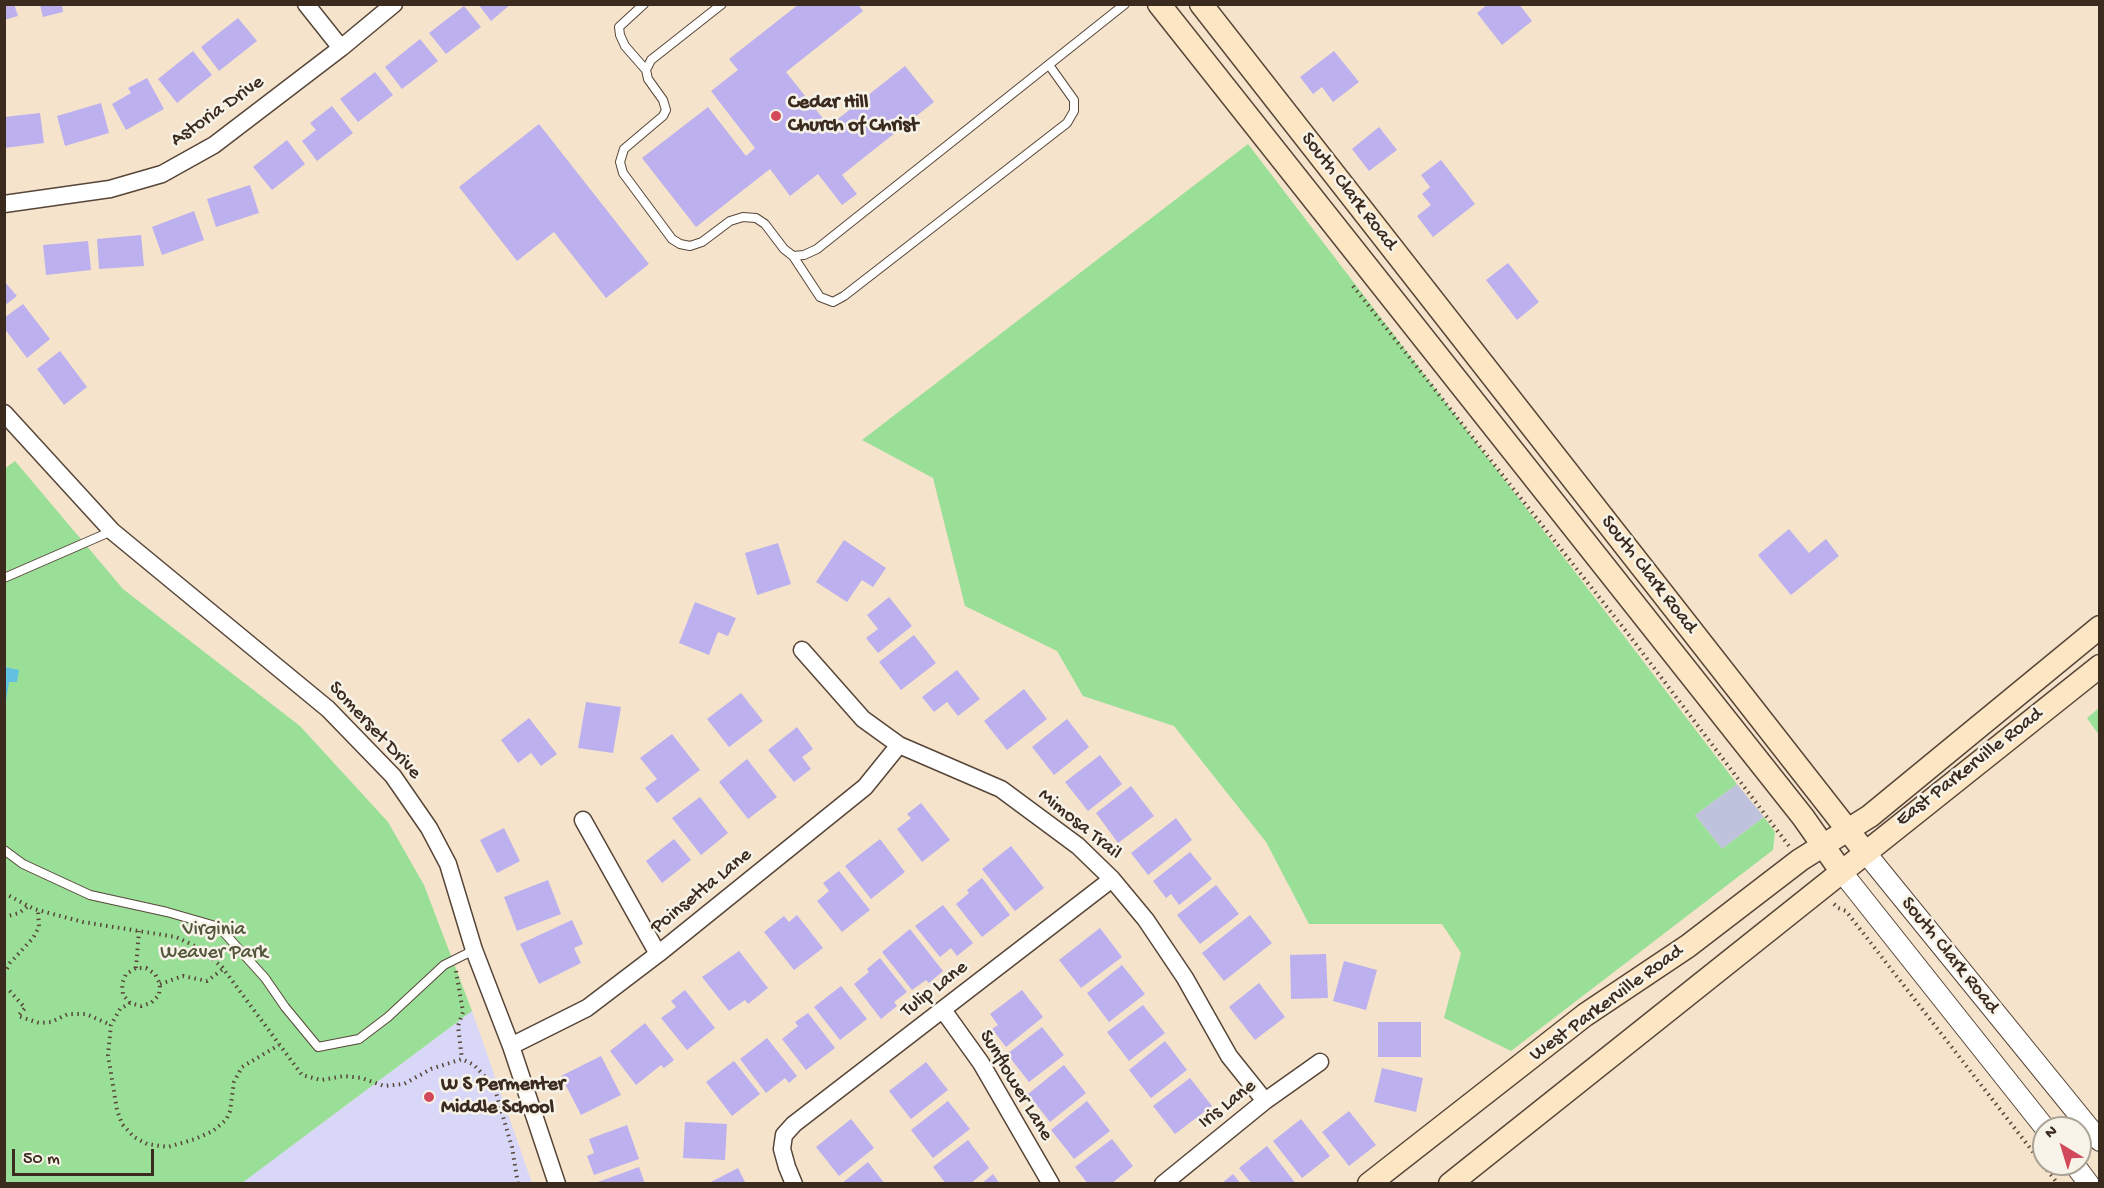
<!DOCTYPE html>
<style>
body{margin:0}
#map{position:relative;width:2104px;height:1188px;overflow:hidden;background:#f5e3cc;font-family:"Gochi Hand",sans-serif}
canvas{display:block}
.frame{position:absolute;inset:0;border:6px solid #3b2a1e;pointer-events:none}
.north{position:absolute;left:2032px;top:1116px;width:60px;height:60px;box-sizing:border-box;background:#f7f3e8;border:2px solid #aca397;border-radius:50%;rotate:322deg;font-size:16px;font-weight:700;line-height:24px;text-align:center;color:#3b2a1e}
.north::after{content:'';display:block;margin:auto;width:21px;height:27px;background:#d1495b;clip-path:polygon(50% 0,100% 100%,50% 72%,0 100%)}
.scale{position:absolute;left:12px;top:1149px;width:142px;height:27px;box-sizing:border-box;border:3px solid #3b2a1e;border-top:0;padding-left:8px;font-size:18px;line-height:21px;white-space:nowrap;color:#3b2a1e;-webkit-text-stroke:4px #f7f3e8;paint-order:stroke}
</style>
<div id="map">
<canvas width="2104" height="1188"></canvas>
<div class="frame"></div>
<div class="north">N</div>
<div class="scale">50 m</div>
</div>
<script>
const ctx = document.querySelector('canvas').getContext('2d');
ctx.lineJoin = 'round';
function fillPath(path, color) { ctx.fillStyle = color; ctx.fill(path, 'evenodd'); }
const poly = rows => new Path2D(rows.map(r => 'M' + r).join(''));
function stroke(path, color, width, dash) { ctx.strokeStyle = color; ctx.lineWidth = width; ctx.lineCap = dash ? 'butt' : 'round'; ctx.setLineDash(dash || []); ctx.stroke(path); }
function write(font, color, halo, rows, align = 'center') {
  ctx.font = font + ' "Gochi Hand",sans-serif'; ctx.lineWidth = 5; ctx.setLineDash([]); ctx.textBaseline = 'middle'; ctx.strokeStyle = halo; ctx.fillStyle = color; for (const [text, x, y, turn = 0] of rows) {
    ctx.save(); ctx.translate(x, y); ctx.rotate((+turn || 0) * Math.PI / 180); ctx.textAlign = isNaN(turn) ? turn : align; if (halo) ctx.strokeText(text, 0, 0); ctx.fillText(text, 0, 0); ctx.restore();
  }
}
const built = poly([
 [472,1011,532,1183,183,1184,290,1147]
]);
const industrial = poly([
 [1737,784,1764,817,1722,849,1695,815]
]);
const green = poly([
 [1248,144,1737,784,1695,815,1722,849,1764,817,1775,832,1773,850,1511,1051,1444,1018,1461,953,1442,924,1309,924,1266,842,1174,726,1083,696,1057,651,965,606,933,478,862,440],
 [15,461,123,589,300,726,388,822,424,885,472,1011,242,1183,5,1184,4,469],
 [2099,708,2099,735,2087,718]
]);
const water = poly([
 [5,667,19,670,17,682,9,682,5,708]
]);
const building = poly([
 [4,4,14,4,18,16,4,20],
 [478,4,511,4,491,21],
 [799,4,858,4,863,11,786,72,829,126,905,66,934,102,842,175,857,194,842,205,818,174,790,196,770,169,696,227,642,158,708,107,746,156,755,148,711,91,738,70,729,59],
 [1488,4,1519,4,1532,21,1502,45,1477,13],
 [40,5,62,5,63,12,43,17],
 [464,6,481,27,446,54,429,33],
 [238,18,257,41,219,71,201,47],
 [420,39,438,61,402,89,385,67],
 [193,51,212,75,177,103,158,79],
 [1334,51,1359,82,1333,102,1322,87,1313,94,1300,77],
 [375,72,393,95,358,122,340,99],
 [147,78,164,109,126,130,112,104,131,93,128,88],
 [101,103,109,133,65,146,57,116],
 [332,106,353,133,317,161,302,141,316,130,310,123],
 [40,113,44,143,4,148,4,117],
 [539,124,649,264,606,298,554,232,517,261,459,187],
 [1379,127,1397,150,1369,171,1352,149],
 [287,140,305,164,272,190,253,167],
 [1441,160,1475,204,1433,237,1417,216,1431,205,1422,194,1430,187,1421,175],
 [250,185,259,213,216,227,207,199],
 [194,211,204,240,162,255,152,227],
 [141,235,144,266,99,269,97,239],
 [88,241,91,270,46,275,43,245],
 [1508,263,1539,302,1517,320,1486,280],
 [4,281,17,296,4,306],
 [23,304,50,339,27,358,4,328,4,318],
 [60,351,87,387,64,405,37,369],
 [1789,529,1809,553,1826,539,1839,556,1791,595,1758,555],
 [844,540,886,568,873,587,862,580,847,602,816,582],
 [778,543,791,584,757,595,745,553],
 [889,597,912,626,878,653,866,638,878,629,867,615],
 [695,602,736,618,728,636,718,632,709,655,679,643],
 [914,635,936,663,901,690,879,662],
 [957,670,980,699,958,716,947,702,934,712,922,697],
 [1024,689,1047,719,1007,750,984,721],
 [741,693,763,721,729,747,707,719],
 [586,702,621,707,613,753,578,748],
 [529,718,557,754,541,766,531,753,518,763,501,740],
 [1067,719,1089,747,1054,775,1032,747],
 [797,727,813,749,802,757,811,769,794,782,768,750],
 [672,734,700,770,657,803,645,788,657,779,640,758],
 [1100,755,1122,784,1088,811,1065,782],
 [747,759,777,797,748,819,719,782],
 [1131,786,1154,816,1118,843,1096,813],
 [700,797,728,833,701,855,672,818],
 [921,803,950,840,922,862,897,829,911,818,907,814],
 [1176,818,1192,840,1148,875,1131,853],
 [504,828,520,861,497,873,480,840],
 [674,839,691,860,662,883,646,861],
 [880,839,905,872,871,899,845,866],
 [1011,846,1044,888,1015,911,982,869],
 [1190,852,1212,879,1179,905,1171,894,1166,898,1153,881],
 [839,871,870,910,842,932,817,901,829,891,823,883],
 [982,878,1010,915,982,937,956,904,969,893,967,890],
 [548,880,561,914,517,931,504,897],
 [1216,885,1239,914,1200,944,1177,915],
 [943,905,973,943,957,956,951,948,940,957,915,926],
 [797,915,823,948,794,970,764,932,784,916,789,922],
 [1250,915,1272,943,1224,981,1202,953],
 [572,920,583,944,574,948,581,963,539,984,520,944],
 [1100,928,1122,957,1081,988,1059,960],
 [910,929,943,971,929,983,926,980,912,990,882,952],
 [739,951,768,988,748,1004,745,1000,729,1011,702,977],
 [1326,954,1328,998,1291,999,1290,955],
 [880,958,907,992,894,1002,897,1006,881,1019,854,984,869,972,867,969],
 [1344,961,1377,970,1366,1010,1333,1001],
 [1122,965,1145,994,1109,1022,1087,993],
 [1259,983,1285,1017,1255,1040,1229,1007],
 [841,986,867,1019,840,1040,814,1007],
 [685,990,715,1028,687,1050,661,1018,676,1007,671,1001],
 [1022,990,1043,1017,1006,1047,992,1029,998,1025,990,1014],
 [1143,1005,1165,1033,1129,1061,1107,1032],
 [808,1013,835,1048,806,1070,782,1039,798,1026,795,1022],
 [1378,1022,1421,1022,1421,1057,1378,1057],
 [645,1023,674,1060,664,1068,661,1065,636,1085,610,1051],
 [1042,1027,1064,1055,1029,1082,1007,1054],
 [767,1038,797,1076,789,1083,785,1078,766,1093,740,1059],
 [1165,1041,1187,1070,1151,1098,1129,1070],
 [601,1056,621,1095,581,1115,561,1076],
 [734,1061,760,1094,732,1116,706,1082],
 [926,1062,948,1090,911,1119,889,1091],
 [1064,1065,1086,1093,1050,1122,1028,1094],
 [1382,1068,1423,1078,1416,1112,1374,1102],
 [1190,1078,1212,1106,1175,1134,1153,1106],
 [948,1101,970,1129,933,1158,911,1130],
 [1087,1101,1110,1131,1074,1159,1051,1130],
 [1349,1111,1376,1145,1349,1166,1322,1132],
 [851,1119,874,1148,839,1176,816,1147],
 [1301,1119,1330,1156,1302,1178,1273,1141],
 [685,1122,727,1124,725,1160,683,1158],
 [627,1125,639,1159,594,1175,587,1156,594,1153,589,1139],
 [1112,1139,1133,1166,1111,1184,1088,1184,1075,1167],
 [968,1140,989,1168,970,1184,946,1184,933,1167],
 [1267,1146,1296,1184,1252,1184,1239,1168],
 [868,1162,885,1184,841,1184],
 [639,1167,645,1184,595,1184,595,1183],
 [738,1168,746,1184,707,1184],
 [993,1174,1000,1184,981,1184],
 [1233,1174,1241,1184,1221,1184]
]);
const path = poly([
 [1353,286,1629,635,1789,846],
 [4,893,34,909,83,922,176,937,201,949,222,967,302,1075,321,1080,344,1076,362,1078,384,1086,404,1084,431,1069,462,1059,474,1065,494,1086,512,1147,518,1184],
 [1834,904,1838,908,1846,911,2058,1184],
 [4,917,19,913,28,906],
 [136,968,139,931],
 [456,971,463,1012,458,1026,462,1059],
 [4,974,10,963,33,938,39,927,38,910],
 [160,984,183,976,207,981,223,969],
 [4,990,9,990,25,1008,18,1016,39,1023,51,1022,68,1014,86,1014,111,1025],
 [130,1003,123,995,122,984,126,974,136,968,146,968,155,974,160,984,159,995,151,1003,141,1006,130,1003,120,1009,111,1025,108,1055,117,1110,122,1124,134,1137,147,1144,168,1147,195,1139,213,1131,226,1120,230,1111,234,1082,242,1067,279,1045]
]);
const service = poly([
 [644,4,619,27,620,35,625,46,646,70],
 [722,4,651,60,646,70,648,79,663,100,666,110,663,116,624,149,620,162,623,173,672,239,680,244,690,246,702,242,730,221,743,217,756,218,765,224,784,249,793,256,804,255,817,249,1125,4],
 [793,256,820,297,833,302,844,296,1067,123,1074,111,1074,100,1049,65],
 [4,578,112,531],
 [4,850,23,864,90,895,167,912,219,927,265,978,285,1007,318,1047,359,1039,388,1017,444,965,474,950]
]);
const minor = poly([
 [306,4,341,48],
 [4,204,110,189,162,174,214,145,341,48,394,4],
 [4,413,112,531,328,709,393,776,429,828,448,864,474,950,511,1046,557,1184],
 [802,650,863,719,899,745,1001,789,1078,846,1112,879,1146,920,1185,978,1229,1056,1265,1101],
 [583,820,658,954],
 [943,1010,981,1063,1051,1184],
 [511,1046,587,1008,658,954,865,787,899,745],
 [794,1184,787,1167,782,1149,784,1135,794,1124,1112,879],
 [1163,1184,1265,1101,1320,1062]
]);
const tertiary = poly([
 [1865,852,2100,1141],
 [1841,871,2045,1128],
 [2074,1164,2089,1184]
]);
const secondary = poly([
 [1159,4,1803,817,1841,871],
 [1201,4,1865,852],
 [1369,1184,1585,1015,1688,946,1800,860,1870,816,2100,627],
 [1450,1184,2100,666]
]);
const markers = [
 [776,116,6,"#d1495b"],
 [429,1097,6,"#d1495b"]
];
const poiNames = [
 ["Cedar Hill",788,104],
 ["Church of Christ",788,127],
 ["W S Permenter",441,1086],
 ["Middle School",441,1109]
];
const streetNames = [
 ["Astoria Drive",218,112,-35],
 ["South Clark Road",1348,192,52],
 ["South Clark Road",1648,575,52],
 ["Somerset Drive",374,731,47],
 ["East Parkerville Road",1970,768,-38],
 ["Mimosa Trail",1079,825,39],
 ["Poinsetta Lane",702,892,-39],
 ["South Clark Road",1949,956,51],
 ["Tulip Lane",935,990,-38],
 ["West Parkerville Road",1607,1004,-36],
 ["Sunflower Lane",1015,1086,59],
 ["Iris Lane",1228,1105,-38]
];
const parkNames = [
 ["Virginia",214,931],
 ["Weaver Park",214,954]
];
fillPath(built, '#d8d7f8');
fillPath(industrial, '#bfc2dd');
fillPath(green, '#9adf97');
fillPath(water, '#62c1e0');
fillPath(building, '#bcb1ee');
stroke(service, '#574638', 10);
stroke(minor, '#574638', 19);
stroke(tertiary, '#574638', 22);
stroke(secondary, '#574638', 25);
stroke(path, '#574638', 4, [1.5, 4.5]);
stroke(service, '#fff', 8);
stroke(minor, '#fff', 16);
stroke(tertiary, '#fff', 20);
stroke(secondary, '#fce6c4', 22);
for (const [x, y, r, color] of markers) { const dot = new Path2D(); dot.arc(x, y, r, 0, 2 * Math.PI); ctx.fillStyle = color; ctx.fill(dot); stroke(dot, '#f7f3e8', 2); }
write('bold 20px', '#3b2a1e', '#f7f3e8', poiNames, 'left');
write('20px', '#3b2a1e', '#f7f3e8', streetNames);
write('20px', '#53573c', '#f7f3e8', parkNames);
</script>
